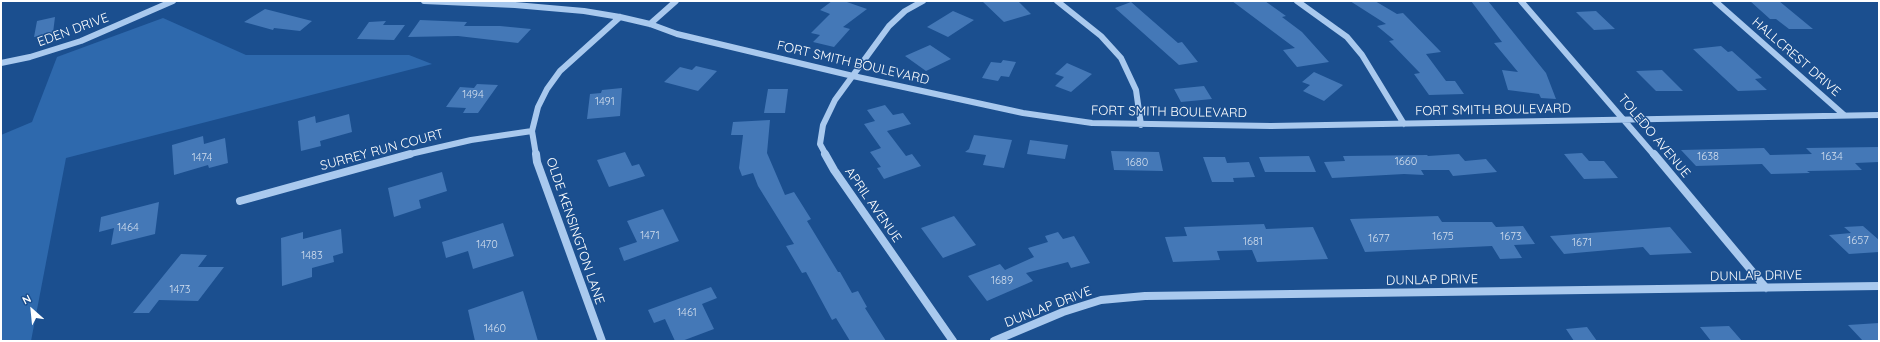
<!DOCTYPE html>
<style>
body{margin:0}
#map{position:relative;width:1880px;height:342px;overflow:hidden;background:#1b4f8f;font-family:Quicksand,sans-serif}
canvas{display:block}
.frame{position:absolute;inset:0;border:2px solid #fff;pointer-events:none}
.north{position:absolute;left:12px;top:290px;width:40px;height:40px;-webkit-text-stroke:3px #1b4f8f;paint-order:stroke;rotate:333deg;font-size:11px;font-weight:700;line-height:16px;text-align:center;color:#fff}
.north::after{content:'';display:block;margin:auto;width:14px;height:18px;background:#fff;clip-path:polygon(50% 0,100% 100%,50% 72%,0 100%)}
</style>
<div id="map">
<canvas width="1880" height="342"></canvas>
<div class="frame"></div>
<div class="north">N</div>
</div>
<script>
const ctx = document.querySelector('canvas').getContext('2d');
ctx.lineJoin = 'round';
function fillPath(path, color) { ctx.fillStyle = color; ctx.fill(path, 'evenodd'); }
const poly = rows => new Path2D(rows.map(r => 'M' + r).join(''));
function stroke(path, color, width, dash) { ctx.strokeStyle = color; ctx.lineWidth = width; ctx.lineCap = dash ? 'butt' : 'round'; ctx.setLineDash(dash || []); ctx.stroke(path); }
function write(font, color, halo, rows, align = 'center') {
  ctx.font = font + ' Quicksand,sans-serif'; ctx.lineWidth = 3; ctx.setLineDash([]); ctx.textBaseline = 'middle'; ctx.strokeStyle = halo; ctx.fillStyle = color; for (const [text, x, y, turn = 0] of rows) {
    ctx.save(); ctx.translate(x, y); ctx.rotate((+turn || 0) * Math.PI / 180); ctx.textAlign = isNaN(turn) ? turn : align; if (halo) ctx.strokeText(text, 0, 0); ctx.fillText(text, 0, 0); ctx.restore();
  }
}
const green = poly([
 [163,18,246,55,409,55,432,64,66,158,31,341,1,341,1,135,32,122,57,57]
]);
const building = poly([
 [832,1,844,1,867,9,843,27,850,29,834,47,813,42,820,35,811,33,830,14,820,10],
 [982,1,1018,1,1031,14,1004,22],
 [1232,1,1265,1,1286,16,1282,17,1302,32,1329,62,1297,67,1283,50,1295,48],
 [1350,1,1375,1,1397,14,1403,13,1441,52,1426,54,1446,81,1455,81,1464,94,1429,95,1414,74,1420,73,1389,41,1394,40,1377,26,1386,24],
 [1471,1,1488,1,1546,73,1556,99,1541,98,1539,94,1508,90,1502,70,1518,72,1494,43,1502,42],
 [1750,1,1779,1,1813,29,1789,29,1776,19,1770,19],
 [1131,2,1178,43,1182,42,1198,62,1179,65,1115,8],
 [265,9,312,21,300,31,274,28,273,30,244,22],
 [953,11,974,20,948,37,927,27],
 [1596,11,1615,29,1594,30,1576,12],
 [55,17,53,33,34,37,37,21],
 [420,20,467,22,464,26,500,26,531,29,518,43,458,36,408,37],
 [386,21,383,25,405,25,394,40,357,39,369,22],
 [930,45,951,59,926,71,905,56],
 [1721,46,1728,52,1732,51,1762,78,1755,79,1767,90,1738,91,1693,49],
 [1003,60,1016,62,1009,77,1001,76,998,81,982,78,991,62,1001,63],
 [1067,63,1092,74,1071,92,1055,86,1064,77,1055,74],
 [696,66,717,71,698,91,664,82,680,67,692,70],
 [1662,70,1683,91,1656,91,1636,71],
 [1314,72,1343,85,1324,101,1303,91,1310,85,1302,82],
 [477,84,498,85,478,113,463,113,466,108,446,107,460,87,474,88],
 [1204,86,1212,99,1181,102,1174,89],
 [622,88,620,116,587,119,590,94,601,93,602,90],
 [768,89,788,89,785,113,764,113],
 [885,105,893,115,903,113,911,124,887,131,906,156,912,154,921,166,884,179,877,168,881,167,870,152,881,148,864,124,875,121,867,110],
 [349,114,352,132,320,141,321,146,301,151,298,121,315,116,316,123],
 [770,120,767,153,785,195,794,192,811,219,807,221,838,272,840,272,852,293,858,291,867,307,865,308,886,341,850,341,836,318,832,320,806,272,802,273,786,246,794,244,758,186,753,173,742,176,739,168,743,135,731,135,733,122],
 [974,135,1012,140,1004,168,983,165,986,155,965,152,969,149],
 [203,136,204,144,225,138,228,163,209,168,208,165,174,175,172,145],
 [1030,140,1068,145,1065,159,1027,154],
 [1879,147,1879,162,1855,163,1862,170,1807,171,1810,173,1771,174,1762,164,1696,166,1681,150,1764,148,1770,155,1812,154,1806,148],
 [1111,151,1159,152,1163,171,1114,170],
 [625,152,632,166,639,164,645,176,609,187,597,160],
 [1582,153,1589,161,1604,161,1618,178,1584,179,1564,154],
 [1459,154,1465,161,1486,159,1497,172,1453,176,1449,170,1421,170,1424,175,1404,174,1332,178,1324,162,1345,161,1343,156,1427,155,1428,156],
 [1309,156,1316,172,1265,172,1259,157],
 [1203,157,1225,157,1227,163,1249,162,1255,177,1233,178,1234,182,1212,182],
 [442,172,447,191,419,200,421,208,394,217,388,188],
 [159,202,155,234,111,245,114,228,99,232,101,217],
 [663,209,679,241,624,261,619,248,637,242,627,221],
 [954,216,976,245,943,258,921,228],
 [1438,216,1442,222,1492,222,1496,227,1523,226,1535,244,1514,245,1522,258,1500,259,1492,246,1365,252,1350,219],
 [503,223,514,256,473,269,468,251,446,258,442,242],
 [1264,224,1266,229,1313,227,1328,259,1257,262,1252,250,1217,251,1220,260,1173,262,1165,237,1187,236,1184,227],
 [1863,226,1879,240,1879,252,1849,254,1829,235,1851,233,1844,227],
 [1670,227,1692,253,1650,255,1643,247,1564,254,1550,236],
 [341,229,343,253,333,256,334,262,312,268,312,277,282,286,281,238,303,232,303,239],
 [1058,232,1063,239,1074,236,1090,263,1071,268,1068,262,1026,273,1033,281,987,301,968,276,1000,264,1005,270,1034,257,1028,248,1048,242,1045,236],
 [181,254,207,255,198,267,224,267,198,301,159,300,149,313,133,313],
 [711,287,717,298,702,304,714,329,682,341,675,341,665,319,654,323,648,310],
 [523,291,538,341,475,341,468,310],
 [1879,323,1879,341,1863,341,1848,325],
 [1729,326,1742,341,1711,341,1700,327],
 [1587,327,1597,341,1574,341,1566,329]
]);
const minorFar1 = poly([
 [424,1,515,5,584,11,620,17,650,24,677,34,853,76,1023,113,1092,123,1271,126,1879,115],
 [1057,1,1101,36,1121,58,1136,90,1141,125],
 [1297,1,1347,37,1362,55,1404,124],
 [1521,1,1654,155],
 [1715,1,1844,115],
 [650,24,676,1],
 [1,63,30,57,81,41,173,1],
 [406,155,471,140,532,131],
 [536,155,532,131,538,107,547,89,560,71,620,17],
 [826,155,820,144,823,125,835,100,889,26,905,11,923,1]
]);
const minor = poly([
 [536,154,537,162,602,341],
 [825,154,834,170,953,341],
 [1654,154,1766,288],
 [240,201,410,154],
 [994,341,1063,312,1101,300,1145,296,1879,286]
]);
const numberNames = [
 ["1494",473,95],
 ["1491",605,102],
 ["1638",1708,157],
 ["1634",1832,157],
 ["1474",202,158],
 ["1660",1406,162],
 ["1680",1137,163],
 ["1464",128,228],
 ["1471",650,236],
 ["1675",1443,237],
 ["1673",1511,237],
 ["1677",1379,239],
 ["1657",1858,241],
 ["1681",1253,242],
 ["1671",1582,243],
 ["1470",487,245],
 ["1483",312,256],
 ["1689",1002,281],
 ["1473",180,290],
 ["1461",687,313],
 ["1460",495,329]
];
const streetNames = [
 ["EDEN DRIVE",73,30,-20],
 ["HALLCREST DRIVE",1796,57,41],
 ["FORT SMITH BOULEVARD",853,63,13],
 ["FORT SMITH BOULEVARD",1493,110,-1],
 ["FORT SMITH BOULEVARD",1169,112,1],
 ["TOLEDO AVENUE",1654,136,50],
 ["SURREY RUN COURT",382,150,-15],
 ["APRIL AVENUE",873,205,55],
 ["OLDE KENSINGTON LANE",575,231,71],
 ["DUNLAP DRIVE",1756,276,-1],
 ["DUNLAP DRIVE",1432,280,-1],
 ["DUNLAP DRIVE",1048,307,-21]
];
fillPath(green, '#2e69ad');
fillPath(building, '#4478b7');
stroke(minorFar1, '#a9c9ee', 6);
stroke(minor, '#a9c9ee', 8);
write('11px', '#d0dded', null, numberNames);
write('13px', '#fff', '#1b4f8f', streetNames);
</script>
